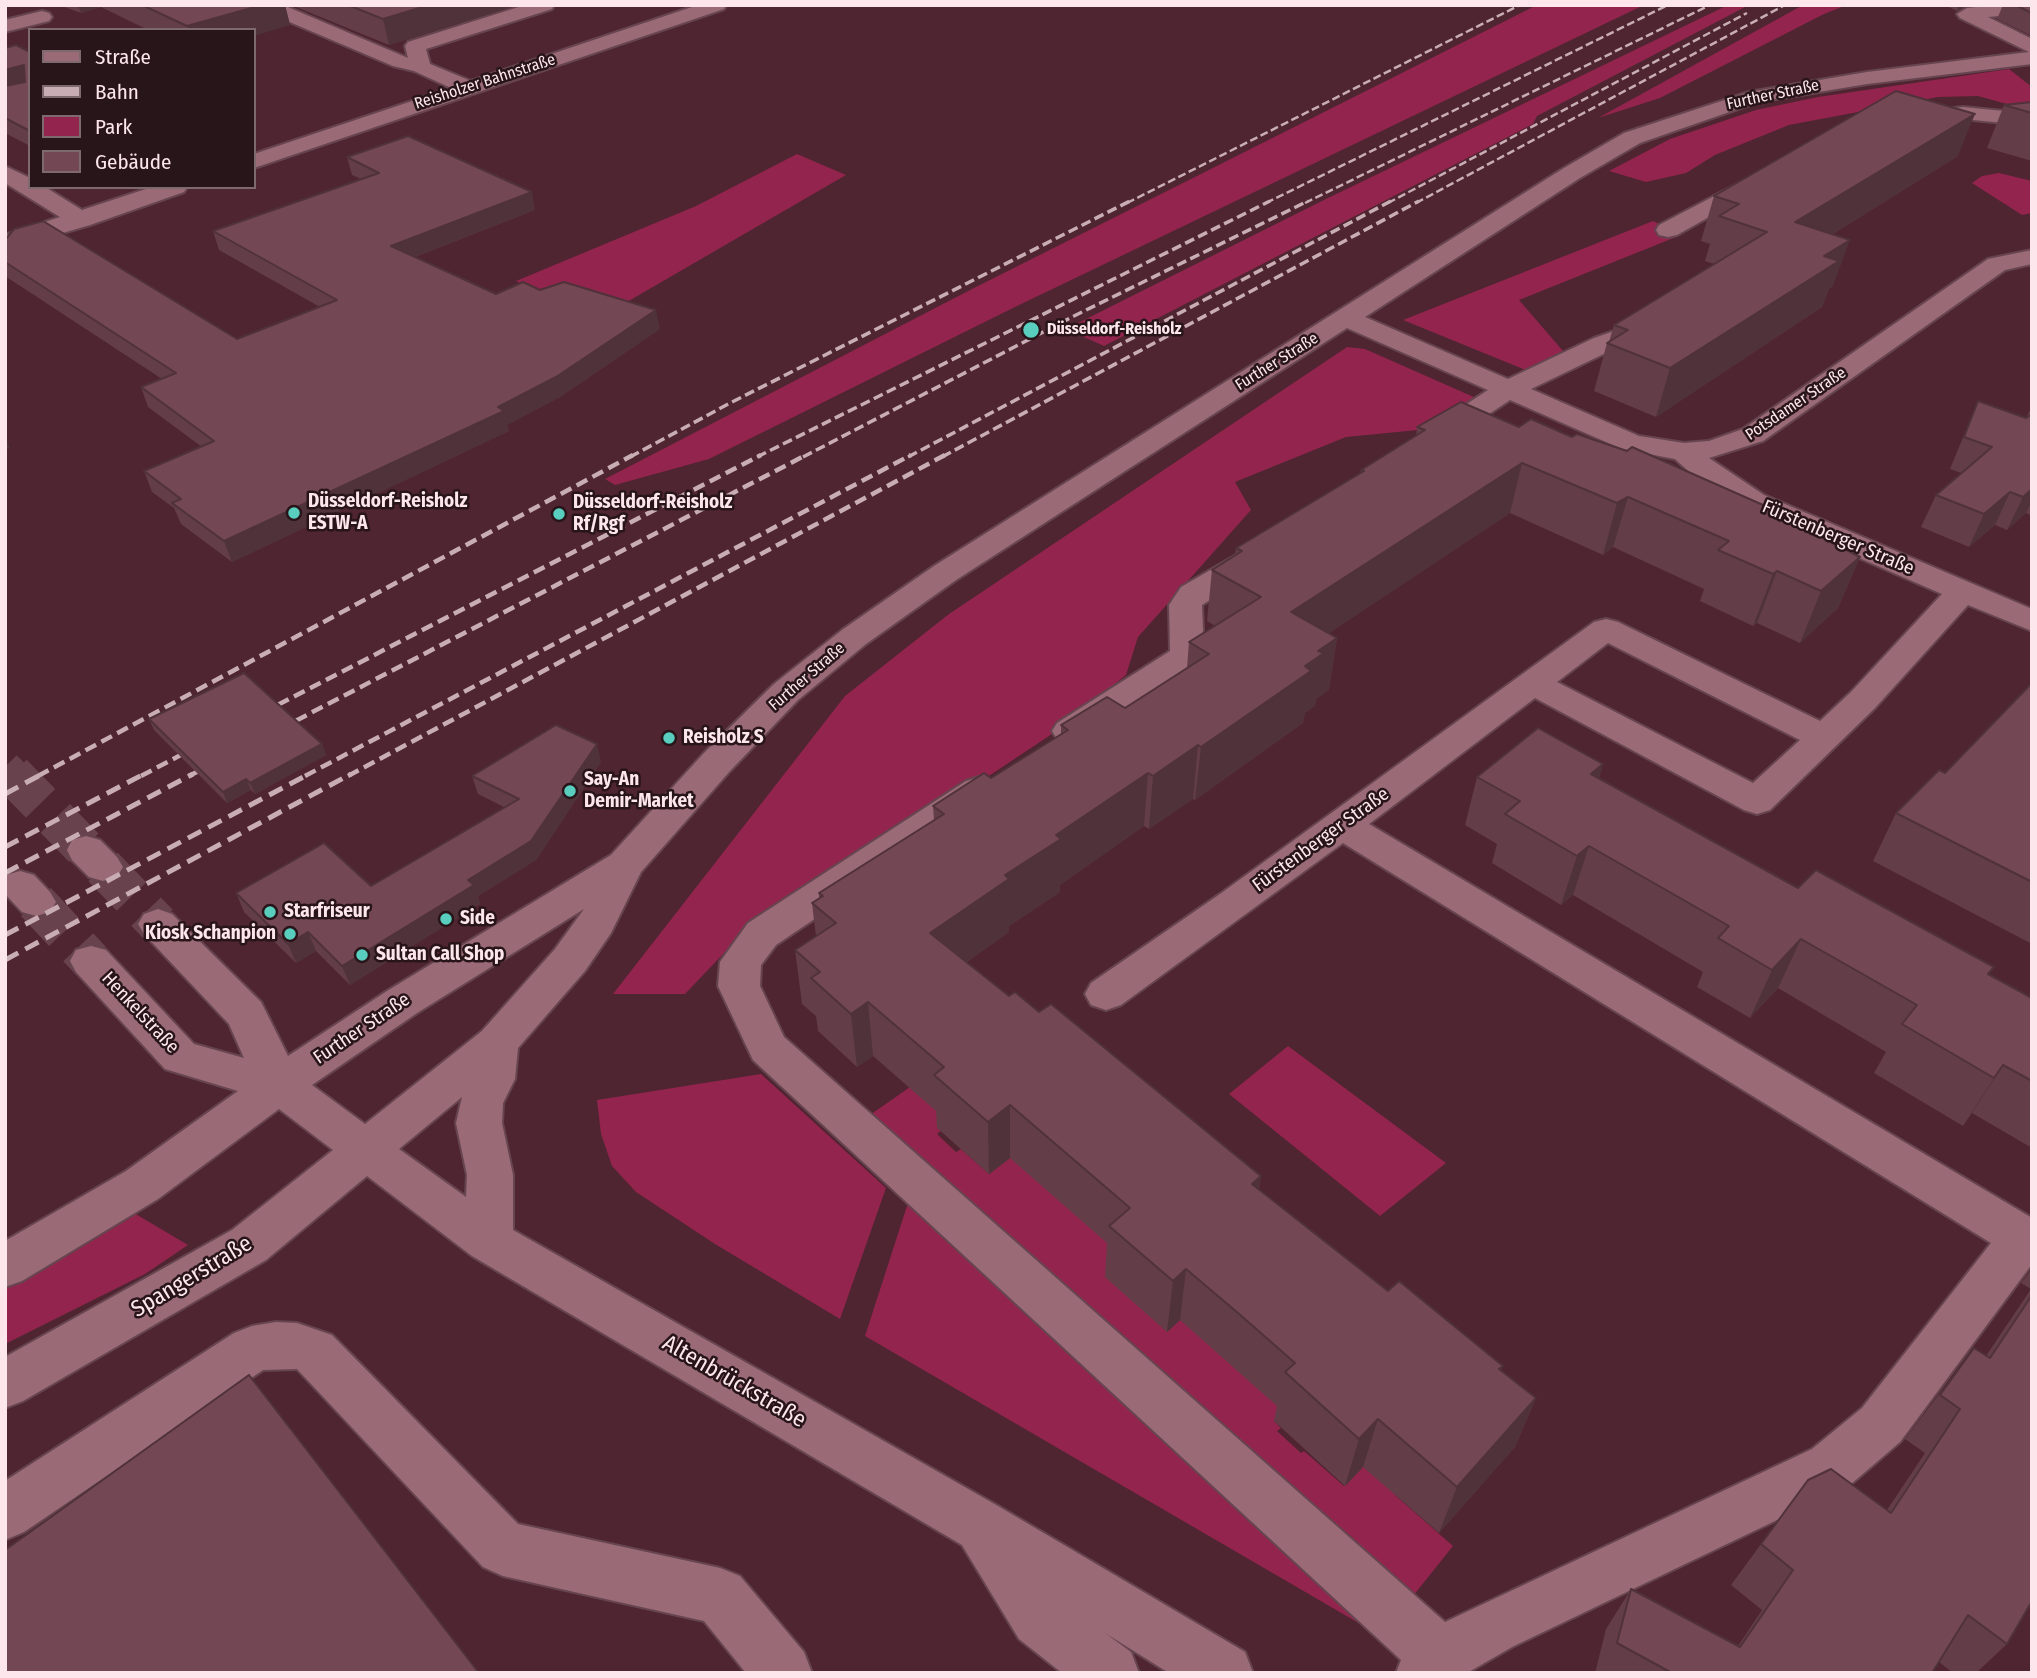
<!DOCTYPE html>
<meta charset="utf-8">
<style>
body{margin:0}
#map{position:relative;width:2037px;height:1678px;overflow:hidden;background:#4e2531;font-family:"Fira Sans Condensed",sans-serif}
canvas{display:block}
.frame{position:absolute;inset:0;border:7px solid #fde7ec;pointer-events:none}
.legend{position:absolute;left:28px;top:28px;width:228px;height:161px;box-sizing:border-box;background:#28151a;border:2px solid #7d696e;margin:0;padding:9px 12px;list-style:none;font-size:21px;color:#fde7ec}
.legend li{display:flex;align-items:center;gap:14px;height:35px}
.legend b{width:35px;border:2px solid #7d696e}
</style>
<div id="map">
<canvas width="2037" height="1678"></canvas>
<div class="frame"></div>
<ul class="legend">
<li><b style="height:9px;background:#9a6b77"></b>Straße</li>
<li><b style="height:9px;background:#c9adb4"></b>Bahn</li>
<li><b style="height:19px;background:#93244d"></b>Park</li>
<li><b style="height:19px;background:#734753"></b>Gebäude</li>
</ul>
</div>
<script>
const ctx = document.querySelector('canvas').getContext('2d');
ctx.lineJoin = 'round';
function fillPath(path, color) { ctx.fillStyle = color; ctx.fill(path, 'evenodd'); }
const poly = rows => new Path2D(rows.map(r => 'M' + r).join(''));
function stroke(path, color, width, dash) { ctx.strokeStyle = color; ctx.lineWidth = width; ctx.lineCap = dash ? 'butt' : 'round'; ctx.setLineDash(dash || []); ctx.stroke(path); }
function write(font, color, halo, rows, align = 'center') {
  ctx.font = font + ' "Fira Sans Condensed",sans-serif'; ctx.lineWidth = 5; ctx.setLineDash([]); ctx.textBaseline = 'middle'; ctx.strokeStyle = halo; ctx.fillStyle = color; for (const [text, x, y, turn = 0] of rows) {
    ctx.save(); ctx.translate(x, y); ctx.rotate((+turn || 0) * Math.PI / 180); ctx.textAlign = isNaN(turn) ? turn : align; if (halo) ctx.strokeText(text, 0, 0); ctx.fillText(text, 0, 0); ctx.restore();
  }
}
const green = poly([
 [1537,5,1644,5,1015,307,709,459,615,485,605,479,972,289],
 [1728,5,1749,5,1537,116,1533,124,1104,346,1066,329,1328,198],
 [1803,5,1847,5,1824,14,1660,98,1598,118],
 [2009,69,2032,87,2032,111,1978,96,1938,97,1789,125,1715,155,1686,173,1646,182,1609,171,1670,139,1756,110,1818,97],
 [797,154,846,175,596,320,516,281,696,206],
 [1999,173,2032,181,2032,213,2022,215,1972,183,1982,176],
 [1653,221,1681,235,1519,300,1563,351,1528,371,1403,320],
 [1347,347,1365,349,1476,398,1428,429,1346,437,1235,482,1251,510,1138,637,1126,675,1058,730,726,951,685,994,613,994,845,696,949,614],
 [1288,1046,1446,1163,1380,1216,1229,1094],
 [761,1074,886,1188,840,1319,715,1244,636,1192,612,1166,601,1134,597,1100],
 [910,1087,940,1107,941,1131,937,1134,956,1152,961,1149,989,1174,1014,1155,1131,1254,1106,1277,1167,1331,1182,1318,1285,1411,1274,1421,1281,1428,1277,1431,1301,1453,1304,1451,1344,1486,1369,1460,1396,1496,1453,1546,1381,1636,865,1336,916,1178,857,1124],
 [134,1213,188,1245,145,1274,5,1344,5,1288]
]);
const minorTunnelFar1 = poly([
 [5,767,14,776]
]);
const minorTunnel = poly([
 [12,774,86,850],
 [103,867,158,924],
 [36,902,91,961]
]);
const minor = poly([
 [257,5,283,5,408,58,405,46,408,42,525,5,554,5,552,9,426,49,430,64,471,81,698,5,726,5,724,9,254,168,254,154,451,88,414,71,393,66,259,9,257,5],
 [1995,5,2032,5,2032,13,1988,17,2032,39,2032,64,1867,84,1758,102,1640,143,1580,178,1365,317,1508,379,1594,338,1623,328,1648,312,1657,310,1666,312,1670,318,1666,324,1641,340,1612,350,1531,389,1639,436,1684,443,1709,441,1743,429,1988,259,2032,250,2032,264,2005,270,1763,441,1709,458,1764,495,2032,609,2032,631,1968,605,1875,708,1770,810,1757,814,1744,810,1535,698,1369,824,2032,1218,2032,1264,1900,1442,1850,1485,1512,1647,1467,1673,1396,1673,1401,1660,753,1060,718,986,720,962,748,923,966,781,979,777,992,781,998,790,992,799,776,945,761,965,760,986,784,1037,1445,1622,1812,1449,1862,1408,1991,1243,1343,843,1121,1005,1106,1010,1091,1005,1085,994,1091,983,1220,894,1594,622,1606,619,1618,622,1820,721,1851,692,1942,594,1742,507,1696,478,1675,459,1622,449,1510,400,1444,444,1434,447,1424,444,1419,438,1424,432,1488,390,1347,328,956,580,866,644,798,700,730,771,641,872,611,933,585,971,518,1048,515,1079,503,1103,502,1123,513,1175,513,1230,998,1506,1245,1652,1253,1673,1169,1673,1105,1633,1131,1652,1139,1673,1062,1673,1019,1639,962,1545,472,1256,367,1176,266,1260,23,1401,5,1408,5,1357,232,1230,333,1150,279,1109,158,1199,22,1281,5,1287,5,1241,126,1171,238,1091,165,1069,76,972,70,961,76,950,91,946,106,950,194,1044,244,1058,229,1024,144,934,138,924,144,914,158,909,172,914,261,1002,288,1056,387,991,611,855,704,753,774,684,842,630,934,566,1564,168,1624,133,1749,92,1867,72,2029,52,1960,18,1957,14,1967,8,1995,5],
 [1608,643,1800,740,1753,783,1557,682,1608,643],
 [584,909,555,949,482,1031,365,1124,312,1085,417,1013,584,909],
 [462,1097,456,1123,467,1175,466,1197,399,1149,462,1097],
 [42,11,49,13,52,17,49,21,5,32,5,20,42,11],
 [1963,107,2004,111,2032,117,2032,130,2004,123,1963,119,1923,124,1915,123,1912,118,1915,113,1963,107],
 [5,166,30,178,30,187,45,187,82,210,152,187,187,187,184,192,90,225,5,250,5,235,60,217,5,183,5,166],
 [1758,173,1766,175,1769,180,1766,185,1677,235,1668,237,1659,235,1656,230,1659,225,1758,173],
 [1256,547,1267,550,1272,557,1267,564,1202,605,1204,655,1199,662,1083,739,1070,743,1057,739,1052,731,1057,723,1170,651,1169,605,1181,587,1245,550,1256,547],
 [86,836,100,840,117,857,123,867,117,877,103,881,89,877,72,860,67,850,72,840,86,836],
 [20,871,34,875,50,892,56,902,50,912,36,916,22,912,6,895,6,875,20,871],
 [276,1322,297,1323,332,1335,518,1524,720,1568,740,1576,804,1652,812,1673,746,1673,704,1621,503,1576,483,1567,297,1369,263,1370,24,1532,5,1540,5,1481,234,1333,252,1326,276,1322]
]);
const railFar3 = poly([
 [1127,203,1520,5],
 [1266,203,1668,5],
 [1305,203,1710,5],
 [1388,203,1747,13],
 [1416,203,1785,5]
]);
const railFar2 = poly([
 [630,457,732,402,1130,201],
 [757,457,1270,201],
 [803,457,1074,316,1308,201],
 [908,457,1391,201],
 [942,457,1419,201]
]);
const railFar1 = poly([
 [262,713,761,455],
 [280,729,806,455],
 [38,776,633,455],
 [141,776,196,747],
 [189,776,214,763],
 [305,776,911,455],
 [348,776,945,455]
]);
const rail = poly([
 [5,794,42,774],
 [5,847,144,774],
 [5,873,193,774],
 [5,935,309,774],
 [5,960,351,774]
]);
const wall = poly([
 [59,5,285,5,290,25,254,30,148,30,101,7,81,13],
 [291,5,519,5,389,45],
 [1945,5,1970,5,1967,5,1957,11],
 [2003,5,2032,5,2032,36,1997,19],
 [5,48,30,52,30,146,5,133],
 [2032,102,2032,161,1987,148,2004,105],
 [1958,156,1833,234,1833,286,1829,289,1822,307,1656,417,1594,391,1607,343,1609,342,1614,325,1714,264,1705,261,1710,244,1701,241,1714,196],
 [347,157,535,210,415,257,496,294,540,290,660,329,560,397,507,425,509,431,232,562,181,524,174,508,152,492,144,471,202,447,148,407,141,387,162,379,5,276,5,240,237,339,320,307,219,250,213,231,361,179,352,175],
 [1978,401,2026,418,2032,406,2032,516,2026,513,2007,530,1995,525,1969,547,1921,527,1936,495,1961,473,1950,469],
 [1417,427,1519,427,1572,437,1815,528,1813,532,1860,557,1838,608,1800,643,1757,623,1753,626,1700,601,1704,589,1613,547,1603,555,1510,513,1329,633,1337,638,1329,690,1316,699,1315,706,1305,713,1303,723,1195,800,1193,799,1149,829,1144,826,1060,885,1060,892,1009,926,1009,932,967,962,1009,996,1039,1012,1261,1176,1259,1190,1388,1291,1503,1366,1501,1370,1536,1398,1515,1447,1439,1533,1363,1467,1345,1486,1274,1421,1277,1406,1180,1320,1167,1332,1105,1277,1107,1243,1010,1158,989,1174,937,1128,936,1111,873,1056,857,1067,818,1031,816,1016,802,1004,795,950,816,937,812,903,819,898,819,893,934,821,933,806,991,778,1061,734,1061,725,1125,708,1187,668,1189,642,1215,626,1207,621,1212,570,1235,556,1236,548,1360,473,1361,470,1416,437],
 [2032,683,2032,944,1873,861,1896,813,1945,773],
 [149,719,322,744,326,755,255,794,251,790,227,803,154,730],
 [601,762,536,860,478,896,480,904,350,985,316,951,296,963,244,912,236,893,371,886,504,807,478,794,472,776],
 [1603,764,1599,778,1798,888,1989,975,2032,998,2032,1148,1972,1113,1963,1126,1874,1073,1886,1052,1778,988,1750,1018,1697,987,1703,972,1573,895,1561,905,1492,863,1497,844,1465,825,1477,777],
 [2032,1269,2032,1602,2007,1644,1976,1673,1953,1673,1939,1662,1932,1673,1595,1673,1606,1629,1631,1589,1738,1646,1762,1610,1731,1585,1761,1544,1887,1510,1925,1453,1905,1439,1974,1348,1986,1356,2031,1289,2021,1283]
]);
const shadedWall = poly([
 [78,5,100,5,101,7,81,13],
 [262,5,285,5,290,25,254,36,254,30,189,30,187,26],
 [429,5,519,5,389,45,383,19],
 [1959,5,1967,5,1957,11],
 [24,65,30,79,5,91,5,70],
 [1975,114,1958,156,1780,267,1795,222],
 [532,192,535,210,396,264,391,246],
 [1850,240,1833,286,1829,289,1822,307,1656,417,1670,368,1824,256],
 [656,310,660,329,560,397,507,425,509,431,232,562,224,541,498,407],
 [5,439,10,448,5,450],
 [1522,463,1510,513,1283,664,1291,612],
 [2032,489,2032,501,2026,513,2007,530,2023,497],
 [2010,492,1995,525,1969,547,1984,514],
 [1628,497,1613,547,1603,555,1617,503],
 [1860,557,1838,608,1800,643,1821,591],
 [1777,571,1757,623,1753,626,1773,574],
 [1337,638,1329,690,1316,699,1315,706,1305,713,1303,723,1195,800,1201,747,1305,666,1318,651],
 [322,744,326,755,255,794,250,783],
 [597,744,601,762,536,860,478,896,480,904,350,985,342,966,468,880],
 [1198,745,1193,799,1149,829,1153,776],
 [1603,764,1588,812,1591,774],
 [1148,773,1144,826,1060,885,1060,892,1009,926,1009,932,933,986,930,933,1056,835],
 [246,779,251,790,227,803,223,792],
 [1589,846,1573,895,1561,905,1577,856],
 [308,932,316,951,296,963,288,944],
 [1801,939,1778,988,1750,1018,1772,970],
 [868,1002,873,1056,857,1067,851,1014],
 [2003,1065,1972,1113,1963,1126,1994,1078],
 [1010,1105,1010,1158,989,1174,988,1122],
 [1261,1176,1252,1228,1252,1184],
 [1186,1269,1180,1320,1167,1332,1173,1281],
 [1536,1398,1515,1447,1439,1533,1457,1487],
 [1378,1419,1363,1467,1345,1486,1359,1439]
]);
const building = poly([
 [142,5,262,5,187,26,142,5],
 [348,5,429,5,383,19,348,5],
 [2015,5,2032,5,2032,13,2015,5],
 [16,45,30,52,30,131,5,118,5,86,25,82,24,65,5,70,5,48,16,45],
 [1896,91,1975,114,1795,222,1850,240,1824,256,1839,261,1670,368,1607,343,1628,330,1614,325,1767,232,1719,216,1739,204,1714,196,1896,91],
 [2032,102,2032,113,2004,105,2032,102],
 [408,136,532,192,391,246,496,294,523,282,540,290,564,282,656,310,556,377,498,407,504,411,224,541,172,503,181,499,144,471,214,441,141,387,176,373,5,262,5,240,14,229,43,221,237,339,337,300,213,231,379,173,347,157,408,136],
 [1978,401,2026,418,2032,414,2032,489,2023,497,2010,492,1984,514,1936,495,1992,447,1964,437,1978,401],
 [1461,402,1519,427,1531,419,1572,437,1577,434,1627,451,1632,447,1815,528,1810,531,1860,557,1821,591,1777,571,1773,574,1718,550,1729,541,1628,497,1617,503,1522,463,1291,612,1337,638,1318,651,1324,653,1305,666,1311,671,1201,747,1198,745,1153,776,1148,773,1056,835,1061,839,1005,875,1009,879,930,933,1009,996,1015,992,1039,1012,1051,1004,1261,1176,1252,1184,1388,1291,1399,1281,1503,1366,1499,1369,1536,1398,1457,1487,1378,1419,1359,1439,1285,1372,1295,1363,1238,1313,1186,1269,1173,1281,1109,1226,1130,1208,1010,1105,988,1122,934,1075,944,1067,868,1002,851,1014,811,978,820,972,795,950,836,923,812,903,823,896,819,893,944,814,933,806,984,773,991,778,1068,730,1061,725,1107,697,1125,708,1209,654,1189,642,1261,597,1212,570,1242,551,1236,548,1364,471,1361,470,1425,430,1417,427,1461,402],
 [244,673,322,744,250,783,246,779,223,792,149,719,244,673],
 [2032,683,2032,882,1896,813,1939,770,1945,773,2032,683],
 [556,725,597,744,531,841,468,880,474,885,342,966,308,932,288,944,236,893,324,843,371,886,519,799,472,776,556,725],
 [1538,728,1603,764,1591,774,1798,888,1816,870,1994,967,1988,974,2032,998,2032,1081,2003,1065,1994,1078,1902,1024,1917,1005,1801,939,1772,970,1718,938,1729,926,1589,846,1577,856,1505,814,1520,801,1477,777,1538,728],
 [2032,1295,2032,1601,2007,1644,1968,1615,1932,1673,1672,1673,1617,1643,1631,1589,1740,1647,1793,1570,1761,1544,1808,1480,1831,1469,1891,1513,1960,1409,1940,1395,1974,1348,1990,1358,2032,1295],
 [249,1375,479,1673,5,1673,5,1550,249,1375]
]);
const markers = [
 [1031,330,9,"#59cebe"],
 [294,513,7,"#59cebe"],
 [559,514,7,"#59cebe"],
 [669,738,7,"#59cebe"],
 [570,791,7,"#59cebe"],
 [270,912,7,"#59cebe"],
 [446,919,7,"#59cebe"],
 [290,934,7,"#59cebe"],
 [362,955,7,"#59cebe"]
];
const farStreetnames = [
 ["Reisholzer Bahnstraße",485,82,-18],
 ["Further Straße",1773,95,-12],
 ["Further Straße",1277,362,-32],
 ["Potsdamer Straße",1796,404,-34],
 ["Further Straße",807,677,-41]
];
const farPoinames = [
 ["Düsseldorf-Reisholz",1047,330]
];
const poiNames = [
 ["Düsseldorf-Reisholz",308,502],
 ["ESTW-A",308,524],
 ["Düsseldorf-Reisholz",573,503],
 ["Rf/Rgf",573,525],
 ["Reisholz S",683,738],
 ["Say-An",584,780],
 ["Demir-Market",584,802],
 ["Starfriseur",284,912],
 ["Side",460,919],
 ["Kiosk Schanpion",276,934,"right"],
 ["Sultan Call Shop",376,955]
];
const streetNames = [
 ["Fürstenberger Straße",1838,538,23],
 ["Fürstenberger Straße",1321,840,-36],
 ["Henkelstraße",140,1013,47],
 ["Further Straße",362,1029,-34]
];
const nearStreetnames = [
 ["Spangerstraße",192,1277,-31],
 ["Altenbrückstraße",734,1382,30]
];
fillPath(green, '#93244d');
stroke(minorTunnelFar1, '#68424d', 33, [33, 17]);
stroke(minorTunnel, '#68424d', 41, [41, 21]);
stroke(minor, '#674550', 4);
fillPath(minor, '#9a6b77');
stroke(railFar3, '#c9adb4', 2.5, [8, 3.5]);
stroke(railFar2, '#c9adb4', 3.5, [10, 4.5]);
stroke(railFar1, '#c9adb4', 4.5, [12, 6]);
stroke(rail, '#c9adb4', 5, [15, 8]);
fillPath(wall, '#633d47');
fillPath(shadedWall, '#50323a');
fillPath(building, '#734753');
stroke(building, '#50323a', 2);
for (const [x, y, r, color] of markers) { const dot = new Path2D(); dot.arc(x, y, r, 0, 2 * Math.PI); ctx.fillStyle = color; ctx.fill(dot); stroke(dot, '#28151a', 2.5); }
write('16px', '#fde7ec', '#28151a', farStreetnames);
write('bold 16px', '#fde7ec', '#28151a', farPoinames, 'left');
write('bold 19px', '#fde7ec', '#28151a', poiNames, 'left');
write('19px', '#fde7ec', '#28151a', streetNames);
write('23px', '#fde7ec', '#28151a', nearStreetnames);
</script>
